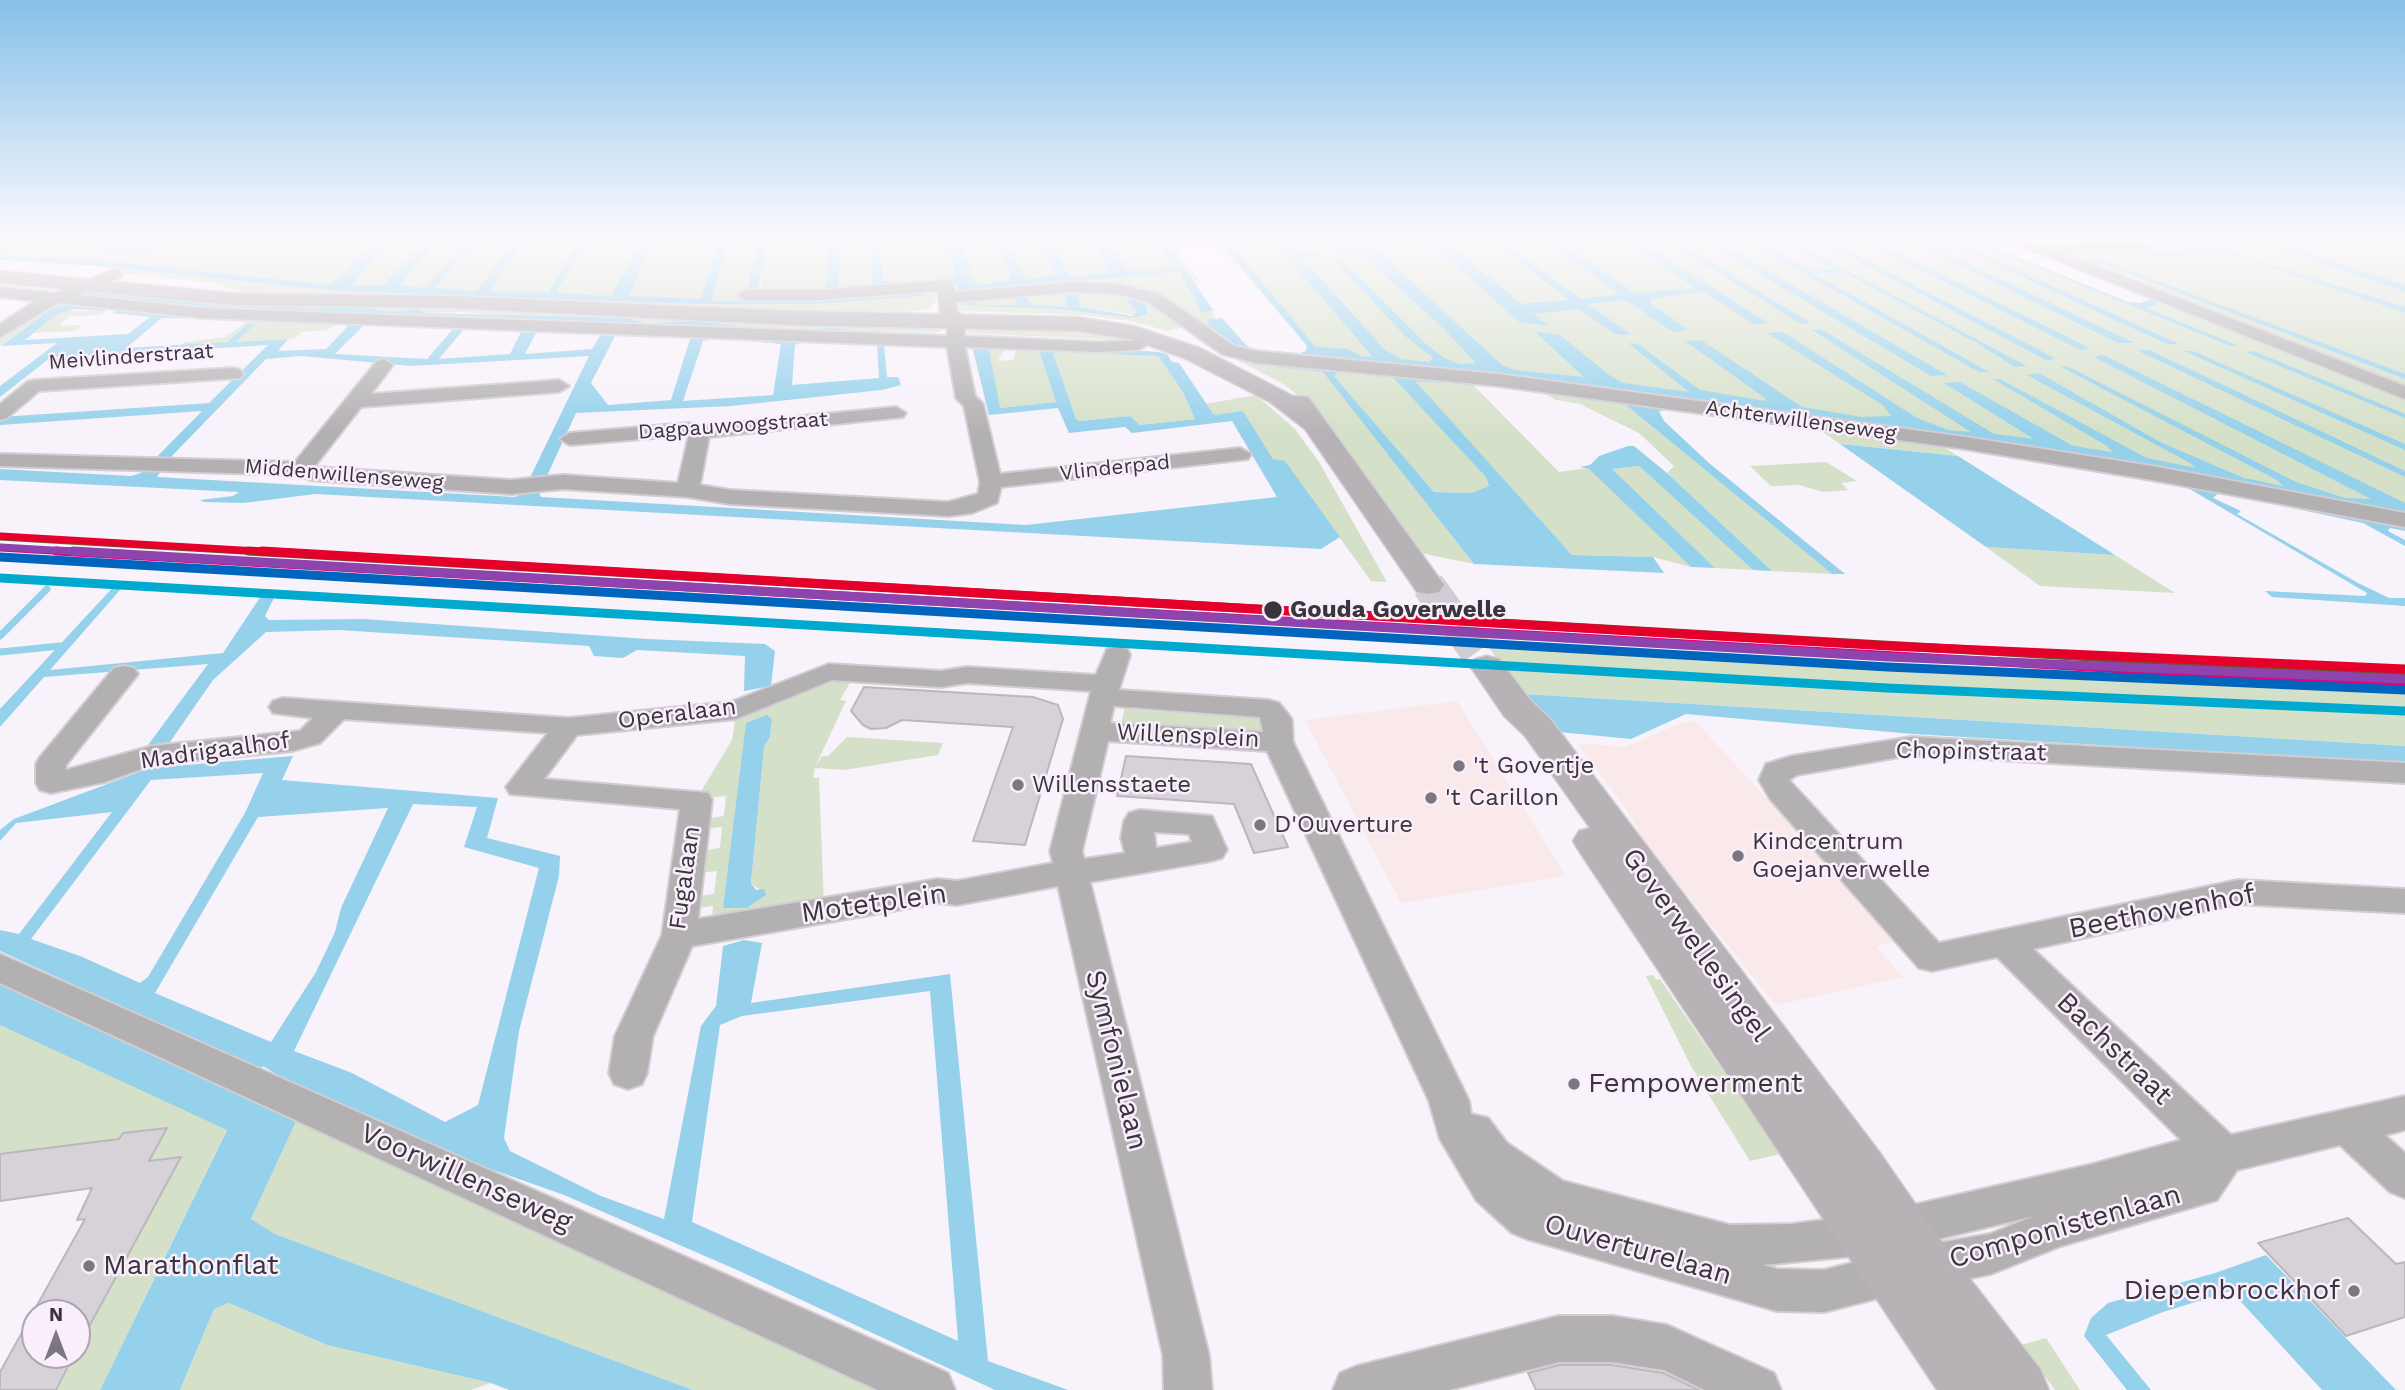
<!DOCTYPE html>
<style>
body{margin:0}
#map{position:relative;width:2405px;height:1390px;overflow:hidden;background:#f8f2fa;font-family:"Work Sans",sans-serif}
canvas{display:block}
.north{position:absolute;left:21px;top:1299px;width:70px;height:70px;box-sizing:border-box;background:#faeefd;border:2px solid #ada4af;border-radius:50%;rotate:0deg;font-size:19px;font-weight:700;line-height:28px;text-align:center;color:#3a353b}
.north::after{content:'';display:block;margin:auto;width:24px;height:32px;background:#7c777e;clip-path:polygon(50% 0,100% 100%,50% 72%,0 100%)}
</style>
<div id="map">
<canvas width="2405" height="1390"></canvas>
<div class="north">N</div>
</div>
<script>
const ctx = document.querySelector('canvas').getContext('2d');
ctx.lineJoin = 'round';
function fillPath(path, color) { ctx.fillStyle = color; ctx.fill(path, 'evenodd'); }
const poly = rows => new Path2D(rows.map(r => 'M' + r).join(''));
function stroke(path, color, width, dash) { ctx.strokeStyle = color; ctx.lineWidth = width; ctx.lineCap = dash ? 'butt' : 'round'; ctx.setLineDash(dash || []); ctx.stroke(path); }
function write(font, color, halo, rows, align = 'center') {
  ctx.font = font + ' "Work Sans",sans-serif'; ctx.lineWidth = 5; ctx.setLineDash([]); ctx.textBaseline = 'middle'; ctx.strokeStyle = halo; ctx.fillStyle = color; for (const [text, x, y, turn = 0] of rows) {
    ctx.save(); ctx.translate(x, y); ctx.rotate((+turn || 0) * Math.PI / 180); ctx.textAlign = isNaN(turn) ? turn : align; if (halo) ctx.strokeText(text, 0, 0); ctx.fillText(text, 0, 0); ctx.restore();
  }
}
const education = poly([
 [1457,701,1566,876,1401,903,1305,720],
 [1695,721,1846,884,1846,889,1893,942,1876,946,1903,977,1776,1005,1671,876,1641,836,1627,810,1577,743,1625,747,1681,723]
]);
const green = poly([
 [0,239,472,239,428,291,281,284,54,260,0,259],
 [476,239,758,239,746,293,935,290,936,302,929,309,902,312,785,311,249,294,214,283,117,273,125,269,339,291,696,304,815,304,923,295,711,301,435,289],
 [763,239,1161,239,1202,312,1212,312,1216,318,1209,319,1234,347,1229,346,1171,303,1129,289,965,294,953,292,940,280,823,290,761,288],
 [1165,239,1217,239,1239,265,1235,265,1218,245,1182,248,1177,241,1172,242,1200,283,1197,284],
 [1222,239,1911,239,1932,249,1986,245,2133,305,2164,301,2405,395,2405,510,1321,357],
 [2172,239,2405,239,2405,389,2033,245],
 [86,290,937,328,942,332,855,331,834,328,774,330,706,323,634,322,623,318,511,317,461,312,425,313,418,309,389,312,372,308,225,306,65,297],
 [1053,290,1110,290,1158,304,1187,326,1168,331,1131,321,1083,315,961,311,955,300],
 [1076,292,1081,307,1135,315,1137,312,1126,300,1149,309,1148,316,1135,318,1056,309,978,305,1017,305,1017,300,1032,305,1067,307,1068,302,1063,295],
 [56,302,110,308,101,315,69,316,59,326,82,325,74,331,33,333,56,314,66,311,104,311,56,306,0,346,0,337],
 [254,317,341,322,327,330,301,332,294,339,235,342,253,324,248,324,230,340,222,343,181,345,185,342,225,337],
 [1059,325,1142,341,965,333,978,326],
 [1004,349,998,361,1013,360,1016,350,1039,351,1056,402,999,408,989,350],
 [1082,351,1158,356,1183,392,1195,419,1140,425,1130,416,1080,421,1076,419,1053,353],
 [1228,355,1323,371,1474,564,1420,553,1316,411,1285,385],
 [1339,371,1389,373,1396,377,1485,476,1489,487,1472,493,1434,492,1334,376],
 [1449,376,1470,382,1559,472,1589,468,1691,567,1653,557,1572,555,1415,382,1451,383],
 [1541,392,1626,405,1832,574,1772,571,1667,473,1674,466,1639,433,1580,404,1556,400],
 [1256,395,1295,429,1319,462,1387,582,1371,581,1285,462,1273,459,1243,411,1214,416,1205,404],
 [1813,425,1935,442,1958,456,1840,444],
 [1826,462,1857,481,1841,483,1848,490,1823,492,1799,485,1771,486,1750,466],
 [1639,466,1753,570,1715,568,1611,469],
 [1986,547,2115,555,2175,593,2040,586],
 [1487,645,2405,693,2405,746,1523,694],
 [829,680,851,681,840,700,846,701,815,767,822,756,828,756,847,737,943,743,938,755,844,770,815,768,813,778,819,778,824,904,712,923,713,906,691,909,693,897,714,894,717,871,696,873,700,851,720,848,722,827,703,829,704,819,724,816,726,796,707,798,700,793,732,740,735,720],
 [772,719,770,737,764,747,751,883,766,895,747,908,723,908,730,855],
 [1125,706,1136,710,1242,717,1252,713,1262,718,1263,729,1256,733,1121,725],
 [1653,975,1657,980,1660,979,1780,1154,1750,1161,1692,1068,1646,976],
 [0,1025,227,1129,100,1390,57,1390,180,1157,149,1161,158,1144,0,1161],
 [299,1115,914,1390,693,1390,275,1234,251,1219],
 [229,1303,327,1345,491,1383,471,1390,180,1390,214,1309],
 [2046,1338,2080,1390,2055,1390,2021,1345]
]);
const water = poly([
 [23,239,210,239,201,243,184,240,163,244,139,254,97,249,96,246,102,241,60,244],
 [379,239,394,239,350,286,383,286,427,239,439,239,399,286,425,288,468,239,476,239,435,288,477,291,516,239,525,239,489,291,548,293,580,239,586,239,556,293,611,296,642,239,653,239,629,296,701,299,720,239,729,239,711,301,819,299,924,293,921,296,815,304,696,304,339,291,95,266,0,260,0,255,124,263,328,285,340,277],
 [758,239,768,239,759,287,768,289,766,292,747,290],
 [827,239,839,239,839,286,873,284,871,239,879,239,883,281,930,282,827,290,825,286,828,279],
 [946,239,961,239,973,281,981,284,1004,282,1011,277,997,239,1008,239,1025,280,1056,275,1040,239,1052,239,1068,275,1078,277,1110,272,1093,239,1106,239,1128,271,1171,268,1173,266,1155,239,1165,239,1214,311,1202,313,1180,272,960,291,953,280,943,281,943,279,956,277],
 [1217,239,1226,239,1316,347,1348,349,1361,356,1373,357,1271,239,1285,239,1299,252,1322,253,1303,259,1385,350,1400,359,1429,362,1433,358,1404,335,1333,259,1340,258,1428,346,1444,358,1460,364,1476,363,1442,327,1361,254,1335,254,1336,250,1353,248,1347,239,1365,239,1502,365,1514,370,1584,377,1534,331,1560,335,1609,375,1623,383,1689,392,1628,343,1638,344,1700,390,1765,401,1765,398,1685,341,1701,340,1802,407,1861,417,1891,416,1883,405,1767,333,1783,332,1917,418,1948,430,1971,432,1812,330,1821,329,1994,434,2034,439,1944,383,1960,382,2080,450,2116,456,2107,446,1993,379,2000,379,2154,462,2199,471,2190,463,2027,375,2039,373,2160,442,2267,488,2286,489,2277,480,2061,367,2067,366,2296,482,2345,498,2371,499,2094,357,2103,355,2405,503,2405,516,2043,452,1271,355,1234,347,1207,324,1209,319,1222,318,1247,346,1257,350,1300,353,1306,351,1307,346],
 [1426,239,1442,239,1522,304,1569,300,1491,239,1498,239,1581,299,1619,294,1544,239,1556,239,1634,293,1695,288,1623,239,1636,239,1768,323,1755,325,1706,293,1700,292,1651,298,1651,304,1688,330,1673,332,1626,300,1588,304,1631,335,1615,334,1578,309,1534,314,1549,326,1519,322],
 [1663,239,1672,239,1811,323,1801,324],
 [1700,239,1713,239,1947,375,1931,376],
 [1743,239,1753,239,1809,270,1833,269,1780,239,1788,239,2027,366,2015,367,1975,342,1845,273,1813,273,1989,372,1979,372],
 [1815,239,1824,239,2055,358,2048,361],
 [1858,239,1869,239,2090,348,2081,350,2066,343],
 [1905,239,1917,239,1935,247,1952,245,1941,239,1977,243,1995,239,2007,243,1994,247,2128,302,2140,303,2158,298,2167,303,2158,303,2146,308,2237,345,2230,346,1988,247,1964,246,2179,344,2167,344,1972,254,1957,249,1942,251,2134,343,2118,343],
 [2273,246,2298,247,2305,249,2302,250,2305,252,2405,285,2405,292],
 [2222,249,2405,307,2405,313,2229,253,2105,257],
 [2096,258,2405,374,2405,379,2090,259],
 [87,292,225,306,372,308,389,312,418,309,425,313,624,318,647,323,697,321,774,330,834,328,855,331,935,333,932,336,206,311,70,297],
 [1064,292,1077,292,1081,307,1132,316,1137,312,1126,300,1134,299,1147,304,1148,315,1135,318,1056,309,964,305,971,301,979,305,1017,305,1016,297,1023,295,1032,305,1067,307],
 [64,304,107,308,104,311,75,309,57,314,25,340,128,334,150,317,112,313,119,310,231,319,162,318,126,348,227,342,248,324,255,324,236,342,288,339,278,351,326,349,351,323,367,322,335,354,427,359,454,328,471,328,464,329,439,359,510,354,521,332,489,330,494,325,671,335,666,338,615,336,591,383,608,405,671,400,690,339,681,338,684,335,724,336,703,341,683,401,773,395,781,344,738,340,741,337,856,341,853,344,802,342,795,345,792,385,879,378,877,343,889,345,884,346,887,377,898,377,901,385,882,390,731,406,576,413,539,493,541,497,1026,525,1277,497,1232,421,1132,433,1125,427,1069,433,1058,408,989,415,973,350,968,345,1003,346,1004,349,989,350,1000,408,1056,402,1039,351,1016,350,1019,346,1082,351,1053,353,1076,419,1080,421,1130,416,1140,425,1195,419,1183,392,1158,356,1111,354,1113,349,1159,352,1167,354,1172,362,1179,363,1214,415,1243,411,1273,459,1285,461,1340,537,1321,549,315,494,244,503,204,502,200,500,233,496,239,492,0,480,0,469,131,476,141,473,202,411,0,425,0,417,209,403,268,345,50,358,0,397,0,386,57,343,1,346,51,309],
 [537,331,600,333,601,334,592,349,525,354],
 [301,356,411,366,589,356,522,494,515,497,157,477,169,459,266,359],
 [2136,350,2149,350,2249,397,2405,471,2405,477],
 [2184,351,2193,351,2405,444,2405,450],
 [2254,351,2405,414,2405,418,2245,352],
 [1275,361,1339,371,1334,376,1434,492,1472,493,1489,486,1485,476,1389,373,1449,376,1451,383,1416,382,1572,555,1653,557,1664,573,1474,564,1323,372,1276,367,1271,364],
 [1541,392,1766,420,1766,423,1672,409,1659,411,1664,421,1709,463,1845,574,1832,574,1626,405],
 [1840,444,1958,456,2115,555,1986,547],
 [1628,446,1634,446,1667,473,1772,571,1753,570,1639,466,1612,469,1715,568,1691,567,1589,469,1580,467,1590,465,1599,456],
 [2176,481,2221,491,2213,498,2241,511,2237,514,2358,583,2389,598,2405,598,2405,606,2272,597,2265,591,2365,596,2367,593],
 [2242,495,2405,524,2405,531,2390,528,2388,531,2405,540,2405,546,2363,523,2241,497],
 [118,582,127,582,50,670,223,653,261,596,276,594,265,616,269,620,364,619,647,639,765,644,775,651,771,686,744,691,745,656,637,650,623,658,594,656,589,646,339,630,266,632,213,680,170,742,148,745,208,664,44,677,0,727,0,709],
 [1523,694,2405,746,2405,763,1913,734,1686,714,1631,739,1549,731],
 [767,715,772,719,770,737,764,747,751,883,756,890,764,889,766,895,747,908,723,908,746,723],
 [293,756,282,780,498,798,487,838,560,856,559,876,519,1031,504,1138,510,1151,601,1196,664,1219,701,1026,716,1006,723,946,744,940,762,943,751,1003,950,974,988,1361,1068,1390,995,1390,735,1269,564,1195,448,1154,287,1081,263,1066,261,1068,120,1006,0,951,0,930,19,934,112,812,16,823,0,841,0,830,14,819,150,768],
 [263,773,245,813,148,977,140,983,80,956,31,939,151,780],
 [413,804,477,807,464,847,539,868,478,1105,445,1122,352,1073,294,1051],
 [388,808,341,908,335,932,316,972,271,1042,155,993,258,817],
 [930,991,958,1340,958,1341,692,1222,720,1025,742,1016],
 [0,977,299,1115,251,1219,275,1234,693,1390,509,1390,491,1383,327,1345,229,1303,214,1309,180,1390,100,1390,227,1130,0,1025],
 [2266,1255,2396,1390,2322,1390,2231,1291,2163,1312,2106,1335,2151,1390,2127,1390,2084,1336,2091,1318,2108,1303,2215,1273]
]);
const streamFar1 = poly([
 [2071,448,2125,457],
 [2144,460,2208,473],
 [2247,481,2293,491]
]);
const stream = poly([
 [0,636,47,589],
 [0,652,60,646]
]);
const building = poly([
 [864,687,1033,697,1058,705,1063,719,1025,845,973,841,1013,727,902,720,886,728,871,729,863,725,851,711,864,687],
 [1126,756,1251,764,1288,847,1254,853,1234,804,1117,796,1126,756],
 [167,1128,149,1161,181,1157,77,1349,77,1313,35,1313,35,1355,74,1355,56,1390,0,1390,0,1372,85,1219,77,1220,92,1188,0,1201,0,1154,119,1139,123,1133,167,1128],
 [2348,1218,2396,1264,2405,1262,2405,1317,2346,1336,2258,1243,2348,1218],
 [1559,1365,1612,1365,1663,1373,1699,1390,1536,1390,1528,1373,1559,1365]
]);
const majorTunnel = poly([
 [1428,585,1487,666]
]);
const minor = poly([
 [1993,239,2019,239,2043,245,2128,239,2209,239,2201,244,2063,253,2405,386,2405,399,2038,253,1993,239],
 [115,269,121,271,121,277,78,295,203,308,947,336,948,321,940,313,938,291,819,300,745,300,737,295,745,290,819,290,946,280,952,281,955,292,1075,282,1118,284,1160,294,1234,346,1256,351,1498,374,1965,437,2152,466,2405,513,2405,527,2152,480,1965,449,1498,386,1256,363,1222,354,1148,302,1118,294,1075,292,956,302,957,311,966,320,964,336,1099,342,1138,340,1147,345,1138,350,1099,352,965,347,975,396,983,404,1000,474,1240,448,1251,454,1248,459,1001,487,997,503,972,513,948,516,730,504,688,497,563,489,511,494,310,480,297,475,0,466,0,454,295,462,377,361,384,359,393,365,371,394,559,380,569,386,559,392,361,407,314,467,511,480,563,475,678,483,689,435,570,445,560,439,570,433,689,423,700,426,896,407,906,413,903,417,709,437,700,485,730,490,948,502,978,494,980,482,964,406,956,398,947,347,203,318,58,303,0,337,0,324,35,301,0,297,0,287,55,293,115,269],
 [233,368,240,370,243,374,240,378,39,391,7,418,0,420,0,404,27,382,34,380,233,368],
 [1117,647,1127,649,1130,655,1119,690,1269,700,1279,703,1288,714,1292,720,1293,742,1469,1101,1471,1114,1488,1118,1507,1143,1563,1181,1730,1225,1792,1224,1864,1215,1880,1224,1885,1214,1900,1208,2093,1164,2181,1140,1997,957,1932,971,1919,968,1770,799,1759,780,1766,764,1792,756,1911,737,2405,763,2405,783,1911,755,1797,775,1789,780,1939,943,2238,880,2405,889,2405,913,2238,904,2033,949,2231,1135,2405,1096,2405,1130,2385,1135,2405,1153,2405,1198,2390,1192,2340,1145,2237,1170,2217,1200,2061,1246,1991,1274,1927,1287,1911,1279,1907,1289,1891,1295,1824,1312,1777,1311,1527,1239,1512,1233,1476,1200,1440,1139,1429,1101,1267,751,1108,741,1082,851,1084,859,1125,853,1121,838,1124,821,1129,813,1140,810,1212,816,1227,850,1222,858,1211,861,1090,882,1209,1355,1212,1390,1164,1390,1163,1355,1058,886,957,905,938,903,692,946,653,1036,647,1073,642,1084,628,1089,614,1084,609,1073,615,1036,662,935,680,809,510,794,506,787,548,733,344,719,320,743,292,751,156,764,105,782,51,793,40,790,36,783,36,764,40,757,114,668,124,666,134,668,138,674,66,765,66,770,152,746,300,731,313,718,273,713,269,707,273,701,283,698,568,718,731,702,829,664,941,671,967,667,1096,675,1107,649,1117,647],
 [832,680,941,687,967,683,1091,691,1050,851,1053,863,957,881,938,879,698,919,712,800,708,793,544,779,577,735,736,719,832,680],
 [1114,706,1260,717,1263,732,1110,723,1114,706],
 [1154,832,1189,834,1192,842,1156,848,1154,832],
 [2034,1216,1990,1234,1927,1245,1911,1251,1907,1261,1891,1253,1824,1270,1777,1269,1763,1265,1864,1255,1879,1249,1884,1239,1900,1248,2034,1216],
 [0,954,948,1373,955,1390,878,1390,0,983,0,954],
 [1559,1316,1612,1316,1667,1325,1774,1373,1781,1390,1705,1390,1664,1370,1612,1362,1559,1362,1449,1390,1333,1390,1340,1373,1357,1366,1559,1316]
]);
const major = poly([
 [0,271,233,293,453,296,790,311,1077,317,1134,326,1200,348,1293,396,1308,397,1444,585,1439,592,1428,594,1417,592,1305,429,1270,402,1184,358,1130,339,1077,331,790,325,453,308,233,305,0,283,0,271],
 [1487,656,1499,659,1530,700,1551,720,1880,1153,1946,1248,2040,1369,2049,1390,1937,1390,1579,851,1573,841,1579,831,1590,828,1525,736,1504,716,1470,666,1475,659,1487,656]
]);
const rail1Far1 = poly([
 [0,537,278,553]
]);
const rail1 = poly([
 [248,551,2405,675]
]);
const rail2Far1 = poly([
 [0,548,87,553]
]);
const rail2 = poly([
 [56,551,2404,685]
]);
const rail3 = poly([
 [0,557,1888,667,2405,690]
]);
const rail4Far1 = poly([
 [1,547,103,553]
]);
const rail4 = poly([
 [73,551,1889,657,2405,679]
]);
const rail5 = poly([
 [0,578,1887,688,2404,711]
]);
const rail6Far1 = poly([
 [1,536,292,553]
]);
const rail6 = poly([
 [262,551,1889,646,2405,669]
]);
const markers = [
 [1273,610,10,"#3a353b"],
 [1459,766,7,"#7c777e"],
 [1018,785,7,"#7c777e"],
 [1431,798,7,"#7c777e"],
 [1260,825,7,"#7c777e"],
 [1738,856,7,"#7c777e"],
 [1574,1084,7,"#7c777e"],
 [89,1266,7,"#7c777e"],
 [2354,1291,7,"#7c777e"]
];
const farStreetnames = [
 ["Meivlinderstraat",131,357,-4],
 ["Achterwillenseweg",1801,421,8],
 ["Dagpauwoogstraat",733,426,-4],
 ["Vlinderpad",1115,468,-6],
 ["Middenwillenseweg",344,475,5]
];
const stopNames = [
 ["Gouda Goverwelle",1290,610]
];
const streetNames = [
 ["Operalaan",677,714,-7],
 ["Willensplein",1188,736,3],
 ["Madrigaalhof",215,751,-8],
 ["Chopinstraat",1971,752,1],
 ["Fugalaan",685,878,-82]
];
const poiNames = [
 ["'t Govertje",1473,766],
 ["Willensstaete",1032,785],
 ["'t Carillon",1445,798],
 ["D'Ouverture",1274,825],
 ["Kindcentrum",1752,842],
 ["Goejanverwelle",1752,870]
];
const nearStreetnames = [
 ["Motetplein",874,904,-8],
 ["Beethovenhof",2162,912,-11],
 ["Goverwellesingel",1696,945,54],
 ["Bachstraat",2114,1049,44],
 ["Symfonielaan",1116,1060,76],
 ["Voorwillenseweg",466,1178,24],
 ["Componistenlaan",2065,1227,-16],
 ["Ouverturelaan",1638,1250,16]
];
const nearPoinames = [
 ["Fempowerment",1588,1084],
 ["Marathonflat",103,1266],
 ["Diepenbrockhof",2340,1291,"right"]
];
fillPath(education, '#fae9ea');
fillPath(green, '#d5e0c8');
fillPath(water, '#95d1eb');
stroke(streamFar1, '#95d1eb', 5);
stroke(stream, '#95d1eb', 7);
fillPath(building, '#d7d2d8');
stroke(building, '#bcb7bd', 2);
stroke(majorTunnel, '#d2ccd4', 33, [33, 17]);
stroke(minor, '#d1cdd3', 4);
stroke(major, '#d1cdd3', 3);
fillPath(minor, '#b3b0b2');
fillPath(major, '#b7b2b6');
stroke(rail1Far1, '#7a4b2a', 7);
stroke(rail1, '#7a4b2a', 9);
stroke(rail2Far1, '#e5007d', 7);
stroke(rail2, '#e5007d', 9);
stroke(rail3, '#0065bd', 9);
stroke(rail4Far1, '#8e44ad', 7);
stroke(rail4, '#8e44ad', 9);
stroke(rail5, '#00a9ce', 9);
stroke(rail6Far1, '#e4002b', 7);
stroke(rail6, '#e4002b', 9);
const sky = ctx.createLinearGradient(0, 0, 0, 434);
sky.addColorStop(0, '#87c0e9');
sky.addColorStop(0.55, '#fcf9fd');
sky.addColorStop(1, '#fcf9fd00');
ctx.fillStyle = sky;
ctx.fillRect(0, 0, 2405, 434);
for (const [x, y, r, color] of markers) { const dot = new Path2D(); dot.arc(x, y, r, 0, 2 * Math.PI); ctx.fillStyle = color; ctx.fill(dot); stroke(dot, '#faeefd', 2.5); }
write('21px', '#3a353b', '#faeefd', farStreetnames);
write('bold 24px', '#3a353b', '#faeefd', stopNames, 'left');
write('24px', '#3a353b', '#faeefd', streetNames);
write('24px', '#3a353b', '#faeefd', poiNames, 'left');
write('28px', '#3a353b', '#faeefd', nearStreetnames);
write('28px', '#3a353b', '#faeefd', nearPoinames, 'left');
</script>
